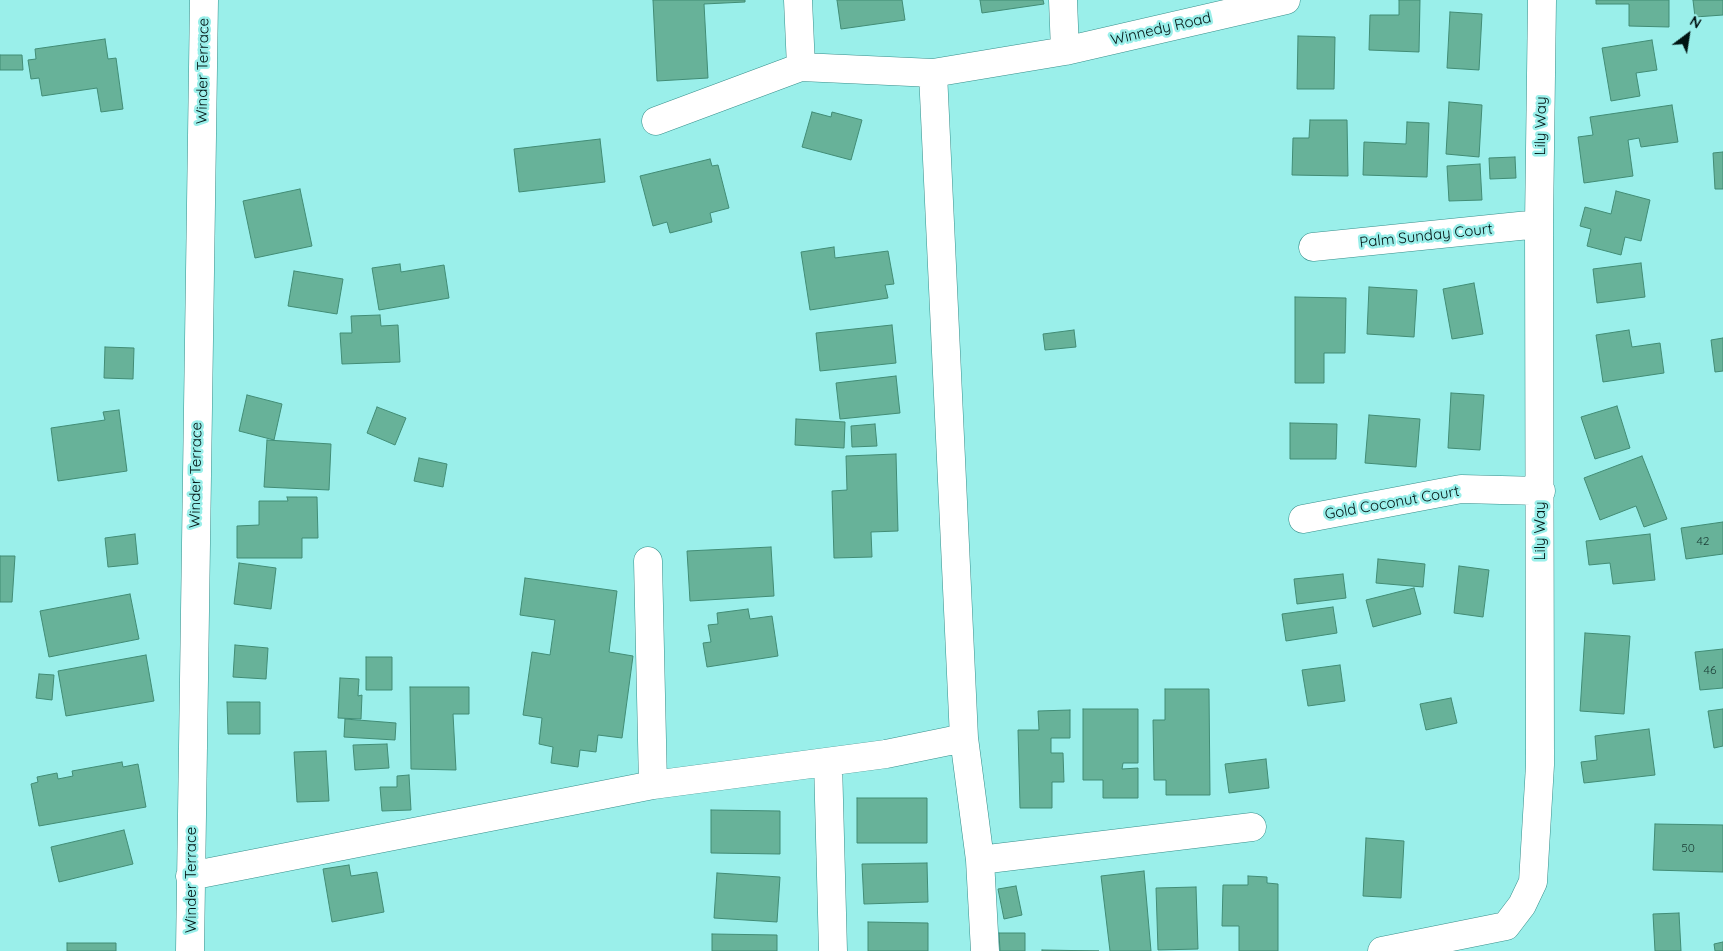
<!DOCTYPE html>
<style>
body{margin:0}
#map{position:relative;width:1723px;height:951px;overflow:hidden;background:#9aefea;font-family:Quicksand,sans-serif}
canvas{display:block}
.north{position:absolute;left:1663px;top:10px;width:50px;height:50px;-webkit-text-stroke:4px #9aefea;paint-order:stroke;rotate:31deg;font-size:14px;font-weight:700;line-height:20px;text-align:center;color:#001312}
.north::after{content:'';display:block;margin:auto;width:18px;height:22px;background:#001312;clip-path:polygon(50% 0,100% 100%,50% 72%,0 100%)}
</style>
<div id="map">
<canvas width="1723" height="951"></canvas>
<div class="north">N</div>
</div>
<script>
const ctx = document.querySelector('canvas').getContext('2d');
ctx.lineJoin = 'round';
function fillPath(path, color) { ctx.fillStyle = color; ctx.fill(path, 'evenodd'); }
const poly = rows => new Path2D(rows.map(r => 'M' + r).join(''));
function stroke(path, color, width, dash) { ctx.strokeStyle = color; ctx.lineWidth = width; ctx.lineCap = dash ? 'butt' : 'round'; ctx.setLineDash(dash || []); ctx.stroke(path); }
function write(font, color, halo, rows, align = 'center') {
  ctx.font = font + ' Quicksand,sans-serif'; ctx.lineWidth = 5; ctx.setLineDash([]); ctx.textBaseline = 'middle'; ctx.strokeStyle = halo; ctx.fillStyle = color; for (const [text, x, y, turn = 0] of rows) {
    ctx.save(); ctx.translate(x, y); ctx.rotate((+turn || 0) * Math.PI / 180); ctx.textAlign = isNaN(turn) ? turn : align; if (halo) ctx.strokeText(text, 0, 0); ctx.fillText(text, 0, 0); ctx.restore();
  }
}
const building = poly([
 [653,0,745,0,745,2,704,4,708,78,657,81,653,0],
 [837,0,902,0,905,20,841,29,837,0],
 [980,0,1043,0,1044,4,982,13,980,0],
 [1399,0,1420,0,1419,52,1369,50,1370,15,1399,15,1399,0],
 [1596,0,1669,0,1669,27,1629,26,1629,4,1596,4,1596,0],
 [1693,0,1723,0,1723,15,1695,17,1693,0],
 [1450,12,1482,14,1479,70,1447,68,1450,12],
 [1298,36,1335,37,1334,89,1297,89,1298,36],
 [105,39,108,59,116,58,123,109,101,112,97,88,42,96,39,78,31,79,28,60,36,59,35,49,105,39],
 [1652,40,1657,70,1636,73,1640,96,1611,101,1602,48,1652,40],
 [0,55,22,55,23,70,0,70,0,55],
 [1449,102,1482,105,1479,157,1446,154,1449,102],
 [1672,105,1678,142,1641,147,1639,138,1628,140,1633,176,1584,183,1578,137,1593,135,1590,117,1672,105],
 [812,112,831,117,832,112,862,120,851,160,802,147,812,112],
 [1310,120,1347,120,1348,176,1292,175,1293,138,1309,138,1310,120],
 [1407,122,1429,123,1427,177,1363,175,1364,142,1406,144,1407,122],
 [600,139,605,182,519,192,514,149,600,139],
 [1723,152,1723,189,1715,189,1713,153,1723,152],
 [1515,157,1516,178,1490,179,1489,158,1515,157],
 [710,159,712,166,718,165,729,208,710,213,712,222,670,233,667,222,653,226,640,176,710,159],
 [1480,164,1482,200,1449,201,1447,166,1480,164],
 [300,189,312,246,255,258,243,201,300,189],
 [1616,191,1650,200,1641,241,1625,237,1621,255,1587,246,1591,229,1580,226,1585,207,1611,214,1616,191],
 [834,247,835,258,888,251,894,284,885,285,888,298,810,310,801,252,834,247],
 [1641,263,1645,297,1597,303,1593,269,1641,263],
 [400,264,401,272,444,265,449,298,379,310,372,268,400,264],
 [294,271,343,279,337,314,288,306,294,271],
 [1474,283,1483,334,1452,339,1443,289,1474,283],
 [1369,287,1417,290,1414,337,1367,334,1369,287],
 [1295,297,1346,298,1345,353,1324,353,1324,383,1295,383,1295,297],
 [380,315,381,326,398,325,400,362,342,364,340,333,352,333,351,316,380,315],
 [892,325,896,363,820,371,816,333,892,325],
 [1074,330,1076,347,1045,350,1043,334,1074,330],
 [1629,330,1632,347,1660,343,1664,373,1603,382,1596,335,1629,330],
 [1723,338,1723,371,1715,372,1711,340,1723,338],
 [105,347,134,348,133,379,104,378,105,347],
 [896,376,900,413,840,419,836,383,896,376],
 [1451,393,1484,395,1480,450,1448,448,1451,393],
 [247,395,282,404,274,440,239,431,247,395],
 [1617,406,1630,448,1595,459,1581,417,1617,406],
 [377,407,406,418,395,445,367,433,377,407],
 [119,410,127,471,58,481,51,428,105,420,103,412,119,410],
 [1369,415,1420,419,1416,467,1365,463,1369,415],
 [796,419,845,422,844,448,795,445,796,419],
 [1290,423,1337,424,1336,459,1290,459,1290,423],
 [875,424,877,446,852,447,851,426,875,424],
 [267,440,331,444,329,490,264,487,267,440],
 [896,454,898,531,871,532,872,557,834,558,832,491,847,490,846,456,896,454],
 [1642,456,1667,519,1644,527,1636,506,1600,520,1584,478,1642,456],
 [419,458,447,464,443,487,414,481,419,458],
 [287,497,317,497,318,538,302,538,302,558,237,558,237,526,259,525,259,501,288,501,287,497],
 [1723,522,1723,554,1686,559,1681,528,1723,522],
 [135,534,138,564,108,567,105,538,135,534],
 [1650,534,1655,580,1613,584,1610,563,1589,565,1586,541,1650,534],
 [771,547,774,596,690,601,687,551,771,547],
 [0,556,15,556,12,602,0,602,0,556],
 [1378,559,1425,564,1423,587,1376,583,1378,559],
 [239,563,276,568,271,609,234,604,239,563],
 [1459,566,1489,570,1483,617,1454,613,1459,566],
 [1343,574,1346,598,1297,604,1294,579,1343,574],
 [525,578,617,591,609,652,633,656,622,738,598,735,596,752,580,750,578,767,551,763,553,747,539,744,542,718,523,715,532,652,550,655,555,620,520,615,525,578],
 [1414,588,1421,614,1373,627,1366,600,1414,588],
 [130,594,139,639,49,657,40,611,130,594],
 [1333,607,1337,633,1286,641,1282,614,1333,607],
 [748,609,750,619,772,616,778,656,707,667,703,643,711,642,708,625,718,624,717,613,748,609],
 [1585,633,1630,636,1624,714,1580,711,1585,633],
 [235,645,268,648,266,679,233,677,235,645],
 [1723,649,1723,688,1700,690,1695,652,1723,649],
 [146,655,154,701,66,716,58,671,146,655],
 [366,657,392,657,392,690,366,690,366,657],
 [1340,665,1345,701,1308,706,1302,670,1340,665],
 [39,674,54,675,52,700,36,698,39,674],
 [340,678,359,679,358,696,362,695,361,719,338,718,340,678],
 [410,687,469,687,469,714,453,714,456,770,411,769,410,687],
 [1165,689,1209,689,1210,795,1166,795,1166,780,1154,780,1153,720,1165,720,1165,689],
 [1451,698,1457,723,1426,730,1420,704,1451,698],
 [227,702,260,702,260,734,228,734,227,702],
 [1083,709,1138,709,1138,763,1123,763,1122,769,1138,768,1138,798,1103,798,1103,780,1083,780,1083,709],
 [1723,709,1723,746,1714,748,1708,711,1723,709],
 [1070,710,1070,738,1051,738,1051,753,1063,753,1064,782,1052,782,1052,808,1020,808,1018,730,1039,730,1038,711,1070,710],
 [345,719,396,723,395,740,344,737,345,719],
 [1649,729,1655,775,1584,783,1581,762,1597,760,1595,736,1649,729],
 [387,744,389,768,355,770,353,745,387,744],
 [326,751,329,801,297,802,294,752,326,751],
 [1266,759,1269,788,1229,793,1225,764,1266,759],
 [122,762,123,767,138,764,146,807,39,826,31,784,38,782,37,777,57,773,58,779,73,776,72,771,122,762],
 [409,775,411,810,382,811,380,787,397,787,397,776,409,775],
 [857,798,927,798,927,843,857,843,857,798],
 [711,810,780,811,780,854,711,853,711,810],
 [1655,824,1723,825,1723,872,1653,870,1655,824],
 [124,830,133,864,59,882,51,847,124,830],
 [1366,838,1404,841,1401,898,1363,896,1366,838],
 [927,863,928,902,864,904,862,864,927,863],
 [349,865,351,876,377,872,384,912,332,922,323,869,349,865],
 [1144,871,1151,951,1110,951,1101,876,1144,871],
 [717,873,780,877,777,922,714,918,717,873],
 [1248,876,1267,877,1267,883,1278,884,1278,951,1239,951,1239,926,1222,926,1223,885,1248,885,1248,876],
 [1016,886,1022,915,1004,919,998,889,1016,886],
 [1196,887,1198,949,1158,950,1156,888,1196,887],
 [1679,913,1681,951,1655,951,1653,914,1679,913],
 [868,922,928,923,928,951,868,951,868,922],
 [999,933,1025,933,1025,951,1000,951,999,933],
 [712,934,777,935,777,951,712,951,712,934],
 [1723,942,1723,951,1715,951,1714,944,1723,942],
 [67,943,116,943,116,951,67,951,67,943],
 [1042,950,1099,951,1042,951,1042,950]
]);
const minor = poly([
 [798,0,801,67],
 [1063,0,1065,51],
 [656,121,801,67,933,73,1065,51,1286,0],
 [1313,247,1539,224],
 [1303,519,1461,489,1541,491],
 [648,561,653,785],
 [964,738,980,860,985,951],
 [828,762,833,951],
 [980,860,1252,827],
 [190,876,653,785,886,754,964,738,933,73],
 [190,951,204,0],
 [1382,951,1506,926,1522,905,1533,882,1540,765,1539,224,1542,0]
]);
const numberNames = [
 ["42",1703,541],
 ["46",1710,670],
 ["50",1688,848]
];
const streetNames = [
 ["Winnedy Road",1161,29,-13],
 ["Winder Terrace",203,71,-89],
 ["Lily Way",1541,126,-89],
 ["Palm Sunday Court",1426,236,-6],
 ["Winder Terrace",196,475,-89],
 ["Gold Coconut Court",1392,503,-10],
 ["Lily Way",1540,531,-90],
 ["Winder Terrace",191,880,-90]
];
fillPath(building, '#67b299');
stroke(building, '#418c75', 1);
stroke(minor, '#378f8b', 29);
stroke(minor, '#fff', 28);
write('12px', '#1a3b34', null, numberNames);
write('15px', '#001312', '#9aefea', streetNames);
</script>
